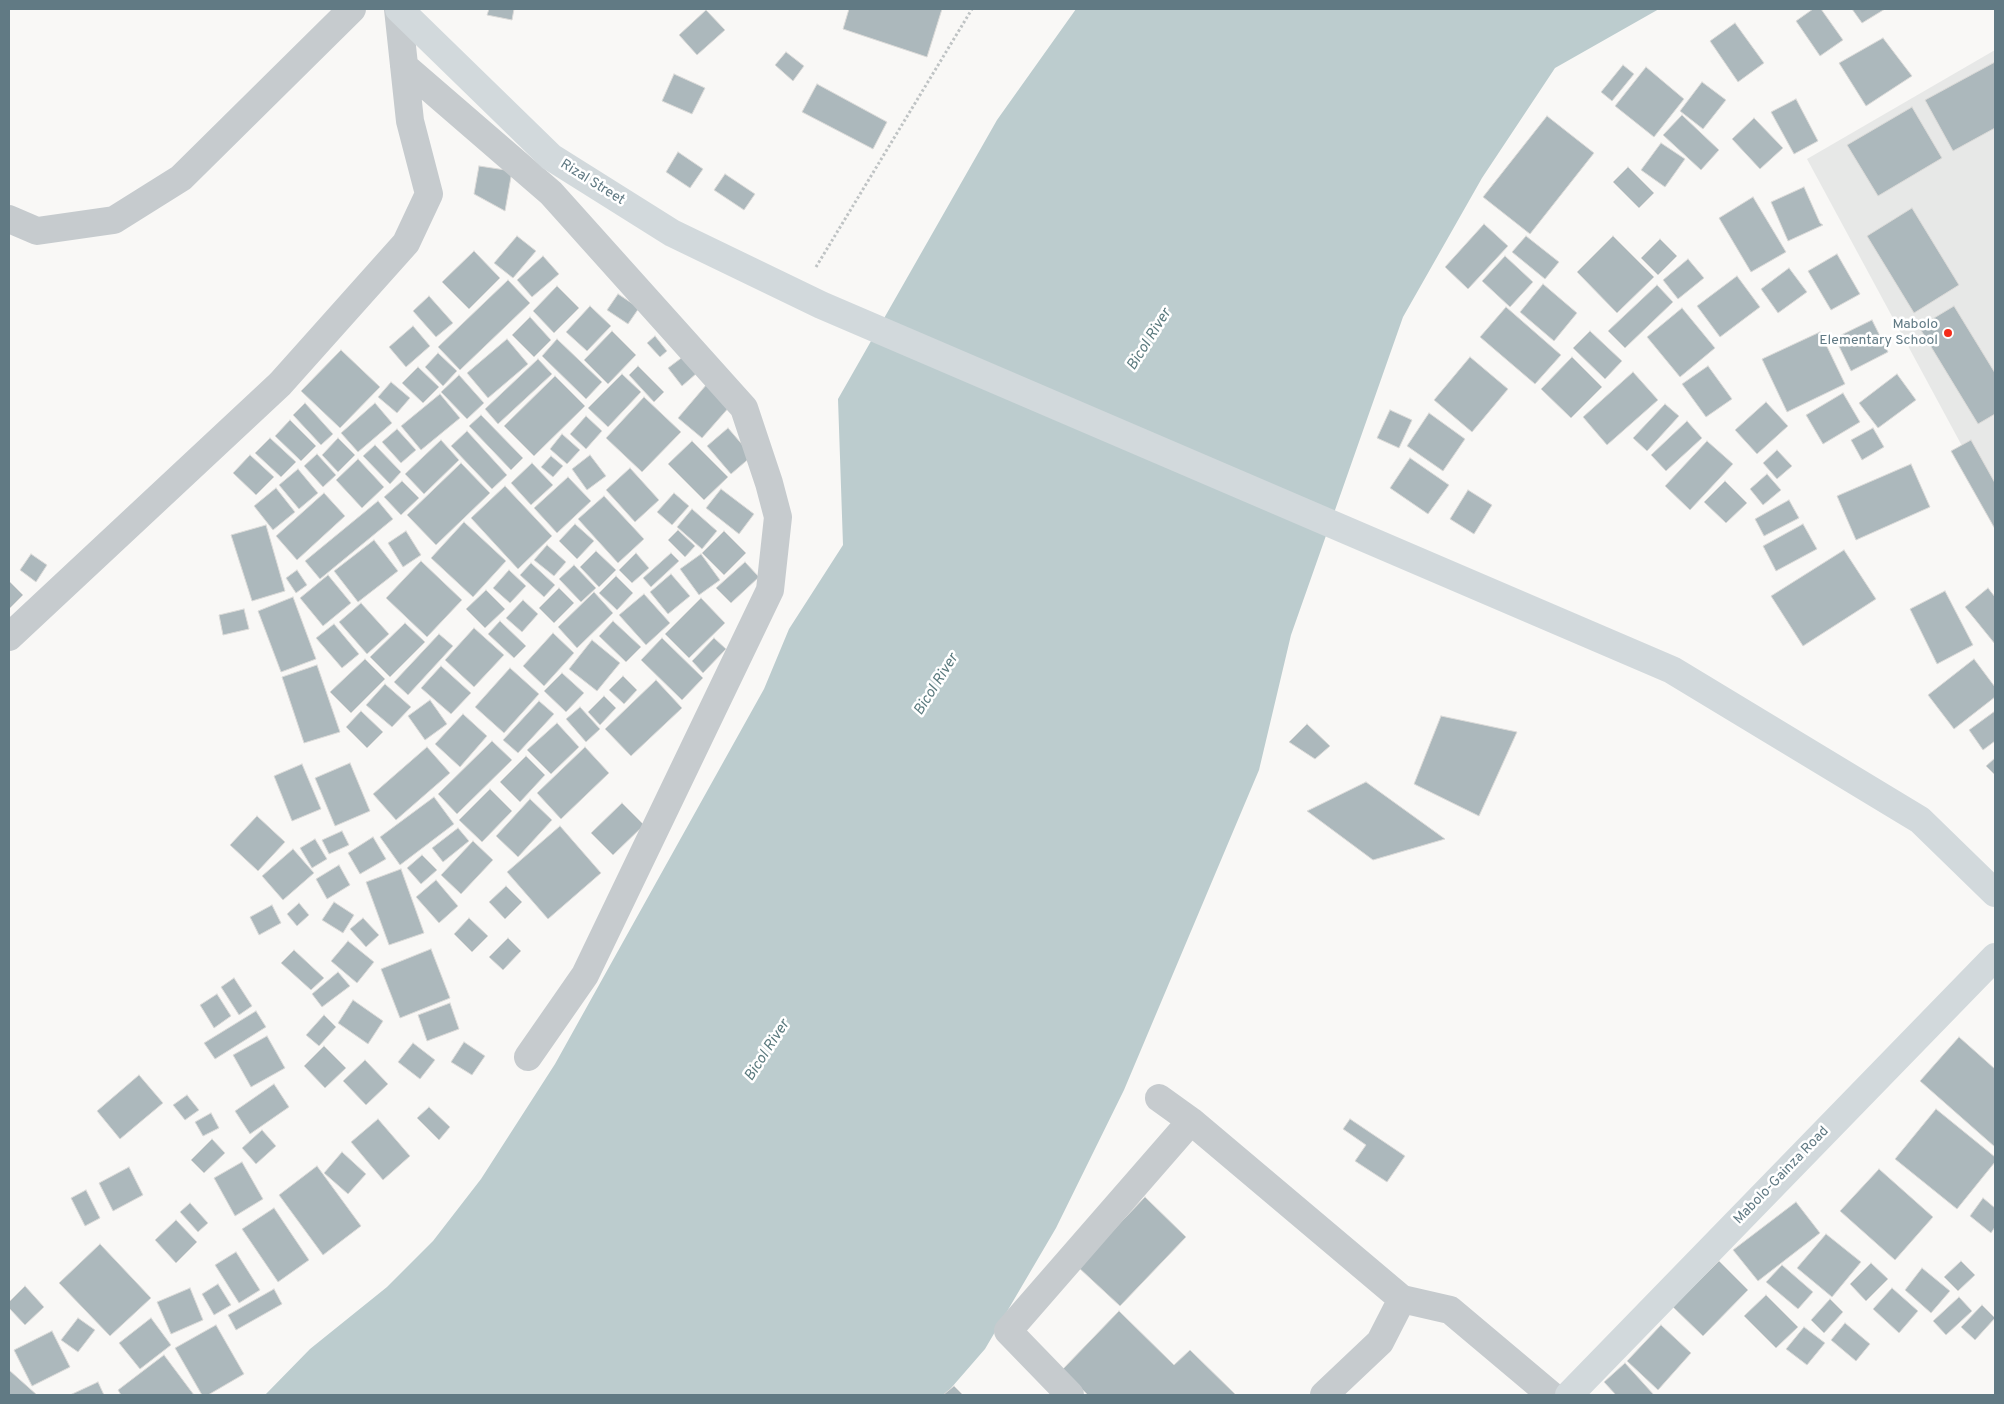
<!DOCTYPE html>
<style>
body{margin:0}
#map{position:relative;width:2004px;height:1404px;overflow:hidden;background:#f9f8f6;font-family:Overpass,sans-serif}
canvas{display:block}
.frame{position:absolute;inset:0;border:10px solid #617a84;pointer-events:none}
</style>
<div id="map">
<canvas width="2004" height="1404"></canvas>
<div class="frame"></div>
</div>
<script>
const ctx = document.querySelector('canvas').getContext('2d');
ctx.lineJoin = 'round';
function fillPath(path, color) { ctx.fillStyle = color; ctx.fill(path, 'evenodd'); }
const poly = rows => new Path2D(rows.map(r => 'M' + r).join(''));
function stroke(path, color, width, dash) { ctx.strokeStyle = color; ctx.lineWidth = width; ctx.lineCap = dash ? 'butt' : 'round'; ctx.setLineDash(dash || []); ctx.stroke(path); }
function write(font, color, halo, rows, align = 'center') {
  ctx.font = font + ' Overpass,sans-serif'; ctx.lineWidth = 5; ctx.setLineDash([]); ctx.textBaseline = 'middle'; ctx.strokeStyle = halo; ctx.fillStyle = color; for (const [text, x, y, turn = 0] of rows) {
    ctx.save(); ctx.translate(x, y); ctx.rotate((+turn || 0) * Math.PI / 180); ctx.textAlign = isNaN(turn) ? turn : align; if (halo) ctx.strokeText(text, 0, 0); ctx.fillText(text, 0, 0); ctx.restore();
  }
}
const built = poly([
 [1995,50,1995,507,1807,159]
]);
const water = poly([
 [1076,9,1659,9,1555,68,1482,178,1403,317,1291,635,1259,770,1124,1090,1056,1228,985,1349,945,1395,265,1395,310,1349,387,1287,433,1241,481,1179,555,1064,764,689,789,629,843,545,838,399,997,120]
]);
const building = poly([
 [489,9,514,9,512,20,487,15,489,9],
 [849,9,942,9,927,57,843,29,849,9],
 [1813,9,1821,9,1843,40,1820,56,1796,21,1813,9],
 [1852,9,1885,9,1862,23,1852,9],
 [706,10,725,30,697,55,679,35,706,10],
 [1735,23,1764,63,1738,82,1710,41,1735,23],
 [1883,38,1912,76,1866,106,1839,63,1883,38],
 [786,52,804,66,793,81,775,65,786,52],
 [1995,62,1995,128,1953,151,1925,100,1995,62],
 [1623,65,1634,74,1612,101,1601,92,1623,65],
 [1646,67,1684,99,1654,137,1615,106,1646,67],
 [674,74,705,88,692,114,662,101,674,74],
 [1702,82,1726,100,1703,129,1680,111,1702,82],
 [817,84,887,122,873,149,802,112,817,84],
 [1796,99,1818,141,1794,154,1771,112,1796,99],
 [1912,107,1942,158,1878,196,1847,145,1912,107],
 [1682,115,1719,150,1701,170,1663,135,1682,115],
 [1547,116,1594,153,1530,234,1483,197,1547,116],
 [1754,118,1783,148,1760,169,1732,139,1754,118],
 [1661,143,1685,159,1665,187,1641,170,1661,143],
 [678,152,703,169,690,188,666,172,678,152],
 [479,166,512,171,505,211,474,194,479,166],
 [1628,167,1654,193,1639,208,1613,182,1628,167],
 [725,174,755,194,744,210,714,190,725,174],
 [1804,187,1820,223,1823,225,1788,241,1771,202,1804,187],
 [1753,197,1786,252,1751,272,1719,218,1753,197],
 [1912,208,1959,285,1914,313,1867,236,1912,208],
 [1484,224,1508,246,1468,289,1445,267,1484,224],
 [517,236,536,251,513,278,494,263,517,236],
 [1526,236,1559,262,1545,279,1512,252,1526,236],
 [1613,236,1654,277,1617,313,1577,272,1613,236],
 [1660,239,1677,256,1658,275,1641,258,1660,239],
 [474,251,500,278,469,309,442,282,474,251],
 [1837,254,1860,294,1831,310,1808,271,1837,254],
 [543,256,559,274,532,297,517,280,543,256],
 [1505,256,1533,282,1510,307,1482,281,1505,256],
 [1688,259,1704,278,1678,299,1663,280,1688,259],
 [1789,268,1807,292,1778,313,1761,289,1789,268],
 [1737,276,1760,307,1720,337,1697,306,1737,276],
 [508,280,530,303,460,370,438,347,508,280],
 [1543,284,1577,313,1554,341,1520,312,1543,284],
 [1657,285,1673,302,1625,348,1608,331,1657,285],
 [557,286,579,308,554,333,533,311,557,286],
 [618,294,639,308,628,324,607,310,618,294],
 [429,296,453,323,436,337,413,311,429,296],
 [590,306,611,326,587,351,566,332,590,306],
 [1954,306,1995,373,1995,414,1978,424,1919,327,1954,306],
 [1506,307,1561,355,1535,384,1480,337,1506,307],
 [1682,308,1715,348,1680,377,1647,337,1682,308],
 [530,317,551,340,534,357,512,335,530,317],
 [1872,320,1888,352,1851,371,1835,338,1872,320],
 [413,326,430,346,406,367,389,347,413,326],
 [612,331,636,355,608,384,584,360,612,331],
 [1590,331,1622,361,1605,379,1573,348,1590,331],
 [1820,332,1845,384,1787,412,1762,359,1820,332],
 [655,336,667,351,660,357,647,343,655,336],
 [507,339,528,364,488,398,467,373,507,339],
 [557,339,602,382,586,399,542,356,557,339],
 [341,350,380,387,340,428,301,391,341,350],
 [438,353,457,371,443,386,425,367,438,353],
 [684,356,697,373,682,386,668,368,684,356],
 [1470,357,1508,389,1472,432,1434,400,1470,357],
 [1572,357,1602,387,1571,418,1541,389,1572,357],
 [538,359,552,374,498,424,485,409,538,359],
 [638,366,664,392,654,402,629,375,638,366],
 [1708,366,1732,399,1706,417,1682,384,1708,366],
 [418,367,439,387,423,403,402,383,418,367],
 [1633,372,1658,400,1607,445,1583,417,1633,372],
 [622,374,641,392,608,427,588,408,622,374],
 [1897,374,1916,400,1878,428,1859,403,1897,374],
 [459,375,484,403,467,419,441,392,459,375],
 [555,376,585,406,534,456,504,426,555,376],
 [391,382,410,398,397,413,378,397,391,382],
 [707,384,731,405,702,438,678,418,707,384],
 [1843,393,1860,422,1823,444,1806,415,1843,393],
 [440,394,460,418,421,450,401,426,440,394],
 [644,397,681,432,642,472,606,438,644,397],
 [1766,402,1788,426,1757,454,1735,430,1766,402],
 [305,403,333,434,321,445,293,415,305,403],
 [375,403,392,423,358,452,341,433,375,403],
 [1665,404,1679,416,1647,451,1633,438,1665,404],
 [1390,410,1412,420,1399,448,1377,438,1390,410],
 [1429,413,1465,439,1443,471,1407,446,1429,413],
 [481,415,523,458,511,470,469,426,481,415],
 [586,416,602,431,586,449,570,434,586,416],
 [290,420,316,446,301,461,275,436,290,420],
 [1687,421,1702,438,1666,471,1651,455,1687,421],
 [728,428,752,456,731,474,707,446,728,428],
 [1873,428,1884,447,1862,460,1851,440,1873,428],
 [397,429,416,450,401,463,382,442,397,429],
 [467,431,507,475,492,489,451,446,467,431],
 [562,434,580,450,567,464,550,449,562,434],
 [270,438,296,462,281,477,255,453,270,438],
 [338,438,355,455,338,472,322,455,338,438],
 [441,440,459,460,424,494,405,474,441,440],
 [1971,440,1995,483,1995,529,1951,451,1971,440],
 [692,441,728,477,704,500,668,464,692,441],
 [1707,441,1733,464,1690,510,1665,486,1707,441],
 [375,445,401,472,390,484,363,456,375,445],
 [1777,450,1792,466,1777,479,1763,463,1777,450],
 [317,454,336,475,323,487,304,466,317,454],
 [250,455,274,477,256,495,233,473,250,455],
 [590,455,606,476,587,490,572,469,590,455],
 [551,456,563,466,553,477,541,467,551,456],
 [1410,458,1449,485,1428,514,1390,488,1410,458],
 [358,459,384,487,362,508,336,480,358,459],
 [461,463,490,493,436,545,407,515,461,463],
 [532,463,553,485,531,505,511,483,532,463],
 [1911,464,1930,507,1856,540,1837,496,1911,464],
 [630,468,659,500,635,522,606,490,630,468],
 [298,469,318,493,299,509,279,485,298,469],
 [1767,474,1781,490,1763,505,1750,489,1767,474],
 [568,477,591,501,557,533,534,508,568,477],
 [402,481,419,498,401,515,384,497,402,481],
 [1725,481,1747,503,1726,523,1704,502,1725,481],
 [505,486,552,536,518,569,471,518,505,486],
 [276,488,295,512,273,530,254,506,276,488],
 [721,489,754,514,739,534,706,508,721,489],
 [1468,490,1492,505,1474,534,1450,519,1468,490],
 [324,493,345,516,297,560,276,536,324,493],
 [674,493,689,506,672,525,657,512,674,493],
 [604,496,644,539,618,563,578,519,604,496],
 [1789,500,1799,518,1764,536,1755,519,1789,500],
 [378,501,393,519,320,579,305,561,378,501],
 [692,509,717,531,702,549,677,527,692,509],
 [464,522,506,561,473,597,431,558,464,522],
 [575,524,594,541,577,559,559,541,575,524],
 [1803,524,1817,549,1776,571,1763,546,1803,524],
 [266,525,285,591,252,601,231,535,266,525],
 [678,530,695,546,685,557,668,540,678,530],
 [406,531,421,555,403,567,388,543,406,531],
 [724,531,746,553,724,575,702,553,724,531],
 [374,540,398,571,358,602,334,571,374,540],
 [547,545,566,562,554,576,534,560,547,545],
 [1844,550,1876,599,1803,646,1771,596,1844,550],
 [596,551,616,570,599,587,580,567,596,551],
 [636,553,649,568,632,583,619,570,636,553],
 [671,553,679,561,651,587,643,578,671,553],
 [31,554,47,565,36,582,20,570,31,554],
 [701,554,720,580,699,595,680,569,701,554],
 [421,561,462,600,427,637,386,598,421,561],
 [745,562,759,577,731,603,716,588,745,562],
 [531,563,555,585,544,597,520,575,531,563],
 [574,565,596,588,581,602,559,579,574,565],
 [297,570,307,585,296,593,286,578,297,570],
 [509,570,526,586,510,603,493,588,509,570],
 [671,574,690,596,668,614,650,592,671,574],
 [328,575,351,603,323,626,300,598,328,575],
 [616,576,633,593,617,610,599,593,616,576],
 [9,581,23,595,9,609,9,581],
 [559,588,574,603,554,623,539,608,559,588],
 [1988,588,1995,597,1995,644,1965,607,1988,588],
 [486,590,505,609,485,628,466,609,486,590],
 [1945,591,1973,645,1937,664,1910,609,1945,591],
 [594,592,613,613,577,648,558,627,594,592],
 [644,594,670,623,646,645,619,615,644,594],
 [293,597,316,659,281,672,258,611,293,597],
 [701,598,725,623,689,658,665,634,701,598],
 [523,600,538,614,522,632,506,618,523,600],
 [361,603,389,634,367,654,339,622,361,603],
 [244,609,249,629,223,635,219,615,244,609],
 [500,621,526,646,514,658,488,634,500,621],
 [613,621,641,647,626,662,599,636,613,621],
 [405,623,425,642,390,677,370,657,405,623],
 [334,624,359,654,342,668,316,638,334,624],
 [474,628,504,655,474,687,445,660,474,628],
 [553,633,574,653,544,686,523,666,553,633],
 [439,634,453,646,408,695,394,682,439,634],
 [662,638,703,678,682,700,641,660,662,638],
 [714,638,726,649,703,673,692,661,714,638],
 [592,640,620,663,597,691,569,669,592,640],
 [365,659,385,679,351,713,330,692,365,659],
 [1974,659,1995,687,1995,697,1954,729,1928,695,1974,659],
 [317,665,340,732,304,743,282,677,317,665],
 [441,666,471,693,451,714,421,688,441,666],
 [510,668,539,694,504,733,475,707,510,668],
 [562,673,584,693,566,712,544,691,562,673],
 [623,676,637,690,624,704,609,690,623,676],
 [656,680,682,708,631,756,605,729,656,680],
 [385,684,411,707,392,727,366,705,385,684],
 [604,696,616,708,600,725,588,712,604,696],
 [430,700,447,724,425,740,408,716,430,700],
 [539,701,554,714,518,753,503,740,539,701],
 [580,707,600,729,586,742,566,719,580,707],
 [361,711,383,732,367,748,346,727,361,711],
 [1995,711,1995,741,1983,750,1969,730,1995,711],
 [463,714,487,736,460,767,435,744,463,714],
 [1441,716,1517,732,1479,816,1414,784,1441,716],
 [557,723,579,747,551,774,527,750,557,723],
 [1307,724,1330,746,1315,759,1289,742,1307,724],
 [492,741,512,760,457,814,438,794,492,741],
 [427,747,450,773,396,820,373,794,427,747],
 [585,747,609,773,561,819,537,793,585,747],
 [526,756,545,775,520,802,500,782,526,756],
 [1995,758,1995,775,1986,766,1995,758],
 [350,763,370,811,335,826,315,778,350,763],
 [302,764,321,809,292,821,274,776,302,764],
 [1366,782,1445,839,1373,860,1307,811,1366,782],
 [490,789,512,811,482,842,459,820,490,789],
 [434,797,454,824,400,865,380,837,434,797],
 [530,799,552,820,518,857,496,836,530,799],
 [622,803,644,825,613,855,591,833,622,803],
 [257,816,285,842,258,871,230,845,257,816],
 [560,826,601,873,548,919,507,872,560,826],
 [458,828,469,841,443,862,432,848,458,828],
 [342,831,349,845,329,854,322,840,342,831],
 [373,837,386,859,360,874,348,853,373,837],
 [315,839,327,859,312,868,300,848,315,839],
 [473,841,493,860,461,894,441,875,473,841],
 [293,849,314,873,283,900,262,876,293,849],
 [422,855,437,870,421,884,407,868,422,855],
 [339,865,350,885,327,899,316,879,339,865],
 [401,869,424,933,389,945,366,882,401,869],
 [436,880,458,906,439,923,416,897,436,880],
 [506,886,522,902,505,919,489,902,506,886],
 [334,902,354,915,343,933,322,920,334,902],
 [299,903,309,915,297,926,287,914,299,903],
 [272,905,281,923,259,935,250,917,272,905],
 [363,918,379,935,366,947,350,929,363,918],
 [469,918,488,936,472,952,454,934,469,918],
 [508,938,521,951,503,970,489,957,508,938],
 [348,941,374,962,357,983,331,961,348,941],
 [431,949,450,998,400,1018,381,969,431,949],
 [294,950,324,978,311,990,281,963,294,950],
 [338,972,350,986,322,1007,312,994,338,972],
 [234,978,252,1006,239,1015,221,987,234,978],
 [217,994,231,1016,214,1028,200,1005,217,994],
 [353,1000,383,1021,368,1044,338,1023,353,1000],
 [450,1003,459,1029,427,1041,418,1015,450,1003],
 [256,1011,266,1027,215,1059,204,1043,256,1011],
 [324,1015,336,1027,319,1046,306,1035,324,1015],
 [267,1036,285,1068,251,1087,233,1055,267,1036],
 [1959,1037,1995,1069,1995,1147,1920,1081,1959,1037],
 [464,1042,485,1056,472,1075,451,1062,464,1042],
 [413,1043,435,1060,420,1079,398,1062,413,1043],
 [324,1046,346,1068,325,1088,304,1066,324,1046],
 [365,1060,388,1084,366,1105,343,1081,365,1060],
 [139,1075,163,1103,120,1139,97,1111,139,1075],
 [274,1084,289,1107,250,1134,235,1111,274,1084],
 [187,1095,199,1110,185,1120,173,1105,187,1095],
 [429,1107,450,1127,439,1140,417,1118,429,1107],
 [1936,1109,1995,1157,1995,1162,1957,1209,1895,1159,1936,1109],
 [211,1113,219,1128,203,1136,195,1122,211,1113],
 [378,1119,410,1156,383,1180,351,1142,378,1119],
 [1350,1119,1405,1156,1387,1182,1355,1161,1366,1145,1343,1129,1350,1119],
 [262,1130,276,1146,256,1164,242,1148,262,1130],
 [212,1139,225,1153,204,1173,191,1160,212,1139],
 [342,1152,366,1174,348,1194,324,1173,342,1152],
 [242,1162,263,1199,235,1216,214,1178,242,1162],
 [317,1166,361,1226,323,1255,279,1195,317,1166],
 [129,1167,143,1195,113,1211,99,1183,129,1167],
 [1879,1169,1933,1217,1895,1260,1840,1211,1879,1169],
 [86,1190,100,1218,85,1226,71,1198,86,1190],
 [1145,1197,1186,1237,1120,1306,1078,1267,1145,1197],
 [1983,1198,1995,1208,1995,1227,1991,1233,1970,1216,1983,1198],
 [1796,1202,1820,1233,1758,1281,1733,1250,1796,1202],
 [190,1203,208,1223,198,1232,180,1212,190,1203],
 [274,1208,309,1260,278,1282,242,1229,274,1208],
 [176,1220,197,1242,176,1263,155,1240,176,1220],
 [1826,1234,1861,1262,1832,1297,1797,1268,1826,1234],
 [100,1244,151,1298,110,1336,59,1283,100,1244],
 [236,1252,260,1290,239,1303,215,1265,236,1252],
 [1719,1261,1748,1290,1703,1336,1673,1307,1719,1261],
 [1961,1261,1975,1275,1958,1291,1944,1277,1961,1261],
 [1871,1263,1888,1279,1866,1301,1850,1284,1871,1263],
 [1782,1265,1813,1292,1798,1309,1766,1282,1782,1265],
 [1922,1268,1950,1291,1931,1313,1905,1290,1922,1268],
 [218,1284,231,1305,214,1315,202,1294,218,1284],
 [25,1286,44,1307,25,1325,9,1308,9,1302,25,1286],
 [190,1288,203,1320,171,1334,157,1302,190,1288],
 [1892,1288,1918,1311,1899,1333,1873,1309,1892,1288],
 [274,1289,282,1304,236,1330,228,1315,274,1289],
 [1766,1295,1798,1327,1776,1348,1744,1316,1766,1295],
 [1959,1297,1972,1311,1946,1335,1933,1321,1959,1297],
 [1830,1299,1843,1312,1824,1333,1811,1320,1830,1299],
 [1982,1305,1995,1318,1975,1340,1961,1327,1982,1305],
 [1119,1311,1174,1365,1190,1350,1236,1395,1088,1395,1062,1370,1119,1311],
 [78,1318,95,1330,78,1352,61,1340,78,1318],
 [151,1318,171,1345,140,1369,119,1343,151,1318],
 [1845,1323,1870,1344,1856,1361,1831,1340,1845,1323],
 [216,1325,244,1374,208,1395,202,1395,175,1348,216,1325],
 [1661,1325,1691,1353,1658,1390,1627,1361,1661,1325],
 [1804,1327,1825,1343,1807,1365,1786,1349,1804,1327],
 [52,1331,70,1367,32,1386,14,1350,52,1331],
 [164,1355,194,1395,121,1395,118,1390,164,1355],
 [1625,1363,1654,1395,1616,1395,1604,1382,1625,1363],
 [9,1370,37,1395,9,1395,9,1370],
 [98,1382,104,1395,70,1395,98,1382],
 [954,1386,963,1395,943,1395,954,1386]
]);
const path = poly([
 [816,267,972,9]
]);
const minor = poly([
 [404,66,551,193,744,408,769,483,778,517,770,590,585,975,528,1057],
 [9,219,37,231,114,220,181,178,352,9],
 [9,637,280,384,406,243,429,194,410,121,398,9],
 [1159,1098,1191,1121,1402,1299,1450,1310,1551,1395],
 [1070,1395,1008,1331,1191,1121],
 [1324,1395,1380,1342,1402,1299]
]);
const major = poly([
 [399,9,551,157,672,233,821,305,1672,670,1920,820,1995,893],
 [1569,1395,1995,957]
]);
const markers = [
 [1948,333,5,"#f52c1a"]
];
const streetNames = [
 ["Rizal Street",592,183,32],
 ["Mabolo-Gainza Road",1782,1176,-46]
];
const poiNames = [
 ["Mabolo",1938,325],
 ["Elementary School",1938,341]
];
const waterNames = [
 ["Bicol River",1150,340,-58],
 ["Bicol River",937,685,-58],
 ["Bicol River",768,1051,-57]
];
fillPath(built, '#e7e8e7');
fillPath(water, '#bcccce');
fillPath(building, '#acb8bc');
stroke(building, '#dbdad8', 1);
stroke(path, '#bfc3c4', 3, [2.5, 2.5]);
stroke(minor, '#c6cbce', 28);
stroke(major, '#d2d9dc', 28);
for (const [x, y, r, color] of markers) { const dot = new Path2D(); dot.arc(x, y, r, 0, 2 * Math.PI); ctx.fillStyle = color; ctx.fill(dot); stroke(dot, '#fff', 2); }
write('14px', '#617a84', '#fff', streetNames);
write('14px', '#617a84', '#fff', poiNames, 'right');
write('italic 15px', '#5b7a7e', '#fff', waterNames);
</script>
